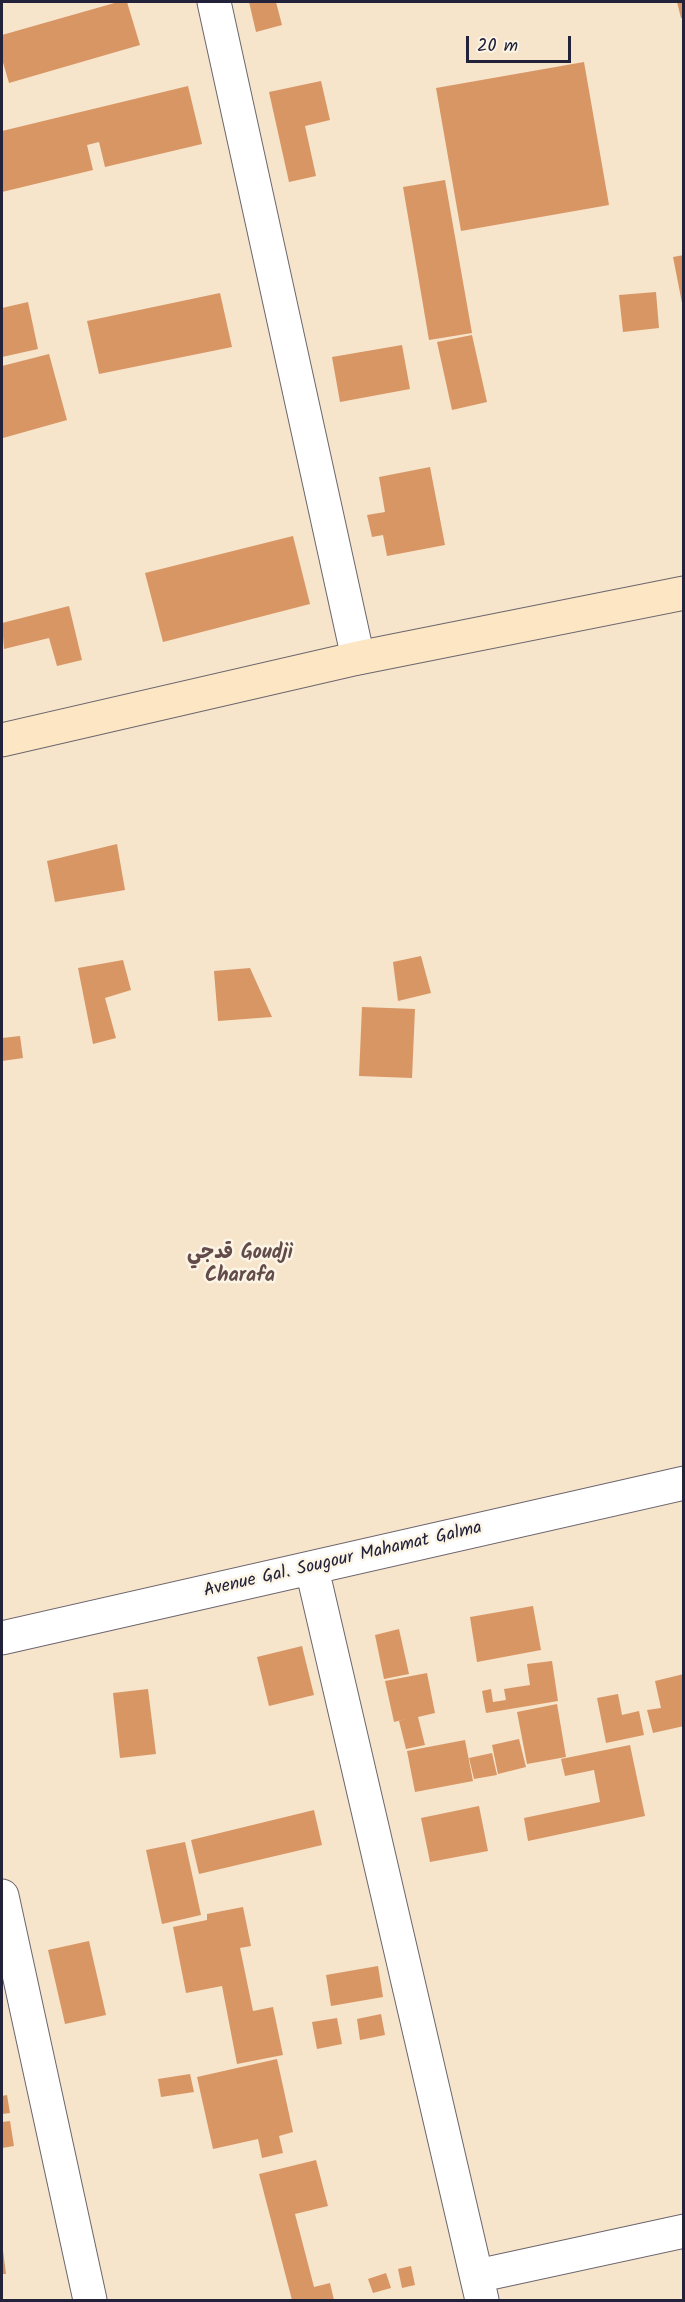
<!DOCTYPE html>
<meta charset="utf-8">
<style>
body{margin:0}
#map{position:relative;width:685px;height:2302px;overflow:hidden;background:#f6e4cb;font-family:Kalam,sans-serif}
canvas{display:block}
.frame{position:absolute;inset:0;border:3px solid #22223b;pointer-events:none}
.scale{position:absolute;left:466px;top:36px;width:105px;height:27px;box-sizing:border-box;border:3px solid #22223b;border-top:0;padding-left:8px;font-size:18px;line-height:21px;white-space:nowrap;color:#22223b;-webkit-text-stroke:4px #fcf5e5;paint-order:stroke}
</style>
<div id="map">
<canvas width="685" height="2302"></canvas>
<div class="frame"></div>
<div class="scale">20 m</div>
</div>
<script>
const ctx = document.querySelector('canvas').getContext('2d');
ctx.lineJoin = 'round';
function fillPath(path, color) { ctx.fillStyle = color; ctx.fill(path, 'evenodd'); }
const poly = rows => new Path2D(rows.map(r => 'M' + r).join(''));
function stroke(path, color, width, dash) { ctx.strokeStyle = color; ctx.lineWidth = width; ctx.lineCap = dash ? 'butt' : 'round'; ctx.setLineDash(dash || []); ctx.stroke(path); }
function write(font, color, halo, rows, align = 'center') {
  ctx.font = font + ' Kalam,"Playpen Sans Arabic",sans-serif'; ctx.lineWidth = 5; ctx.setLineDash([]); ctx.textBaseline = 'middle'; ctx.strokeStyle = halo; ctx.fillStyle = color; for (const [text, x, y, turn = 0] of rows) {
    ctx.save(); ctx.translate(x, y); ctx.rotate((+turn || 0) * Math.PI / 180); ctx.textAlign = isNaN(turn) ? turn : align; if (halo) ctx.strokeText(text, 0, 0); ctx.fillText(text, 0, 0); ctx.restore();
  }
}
const building = poly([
 [118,2,127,2,140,45,9,83,2,59,2,35],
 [249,2,276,2,282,25,256,32],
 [677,2,684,2,684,18,681,18],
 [584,62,609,205,461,231,436,88],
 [321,81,330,120,305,126,316,176,289,182,269,92],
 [188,86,202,144,105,167,99,142,87,145,93,170,2,192,2,131],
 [445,180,472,333,429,340,403,187],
 [684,255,684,303,682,303,673,257],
 [656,292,659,328,623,332,619,295],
 [220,293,232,347,99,374,87,321],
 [28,302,38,349,2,357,2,308],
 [472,335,487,402,452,410,437,342],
 [402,345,410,389,340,402,332,357],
 [49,354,67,420,3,438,2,366],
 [430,467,445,545,387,556,383,535,372,537,367,515,385,512,379,477],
 [293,536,310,604,163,642,145,573],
 [69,606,82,660,57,666,49,638,4,649,2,623],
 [117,844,125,890,55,902,47,861],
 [421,956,431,993,398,1001,393,962],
 [123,960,131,990,105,998,116,1038,93,1044,78,968],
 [250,968,272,1017,218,1021,214,971],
 [362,1007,415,1009,412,1078,359,1076],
 [20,1036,23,1058,2,1061,2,1038],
 [533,1606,541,1650,477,1662,470,1617],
 [399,1629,409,1674,384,1679,375,1635],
 [302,1646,314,1695,269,1706,257,1657],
 [552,1661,558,1701,486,1713,482,1691,491,1689,493,1702,506,1700,504,1689,530,1685,527,1664],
 [427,1673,435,1713,418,1717,425,1745,406,1749,399,1721,406,1719,394,1722,385,1681],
 [684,1674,684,1726,653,1733,647,1710,661,1708,655,1681],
 [148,1689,156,1754,120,1758,113,1693],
 [618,1694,622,1715,639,1711,644,1735,606,1743,597,1698],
 [557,1704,566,1757,527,1764,517,1712],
 [519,1739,526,1767,498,1774,492,1745],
 [465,1740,473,1781,415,1792,407,1751],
 [630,1745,645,1816,528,1841,524,1818,600,1802,594,1770,565,1776,561,1759],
 [492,1753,497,1775,474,1779,469,1758],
 [479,1806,488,1851,430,1862,421,1818],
 [314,1810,322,1845,199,1874,191,1840],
 [185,1842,201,1915,162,1924,146,1850],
 [243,1907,251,1946,240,1948,253,2011,273,2007,283,2055,237,2064,222,1986,186,1993,173,1927,207,1920,207,1914],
 [89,1941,106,2015,65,2024,48,1950],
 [378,1966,383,1997,331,2006,326,1975],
 [381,2014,385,2035,360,2040,357,2019],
 [337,2018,342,2044,317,2049,312,2022],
 [277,2059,293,2132,279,2136,283,2153,262,2158,258,2139,213,2149,197,2077],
 [190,2074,194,2092,161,2097,158,2079],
 [7,2095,10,2113,2,2114,2,2096],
 [10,2121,14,2146,2,2148,2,2122],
 [316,2160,328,2206,295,2214,314,2287,330,2283,334,2300,292,2300,259,2174],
 [2,2243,6,2274,2,2274],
 [411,2266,415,2285,402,2288,398,2269],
 [386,2273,391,2288,373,2293,368,2279]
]);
const minor = poly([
 [214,2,358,658],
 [312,1569,482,2300],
 [2,1638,684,1483],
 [2,1896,90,2300],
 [477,2276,684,2231]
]);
const secondary = poly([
 [2,740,358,658,684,593]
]);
const streetNames = [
 ["Avenue Gal. Sougour Mahamat Galma",343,1561,-13]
];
const neighbourhoodNames = [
 ["قدجي Goudji",240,1255],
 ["Charafa",240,1278]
];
fillPath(building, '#d89665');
stroke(minor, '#6c666d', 35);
stroke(secondary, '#6c666d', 35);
stroke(minor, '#fff', 33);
stroke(secondary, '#fce6c4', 33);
write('18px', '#22223b', '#fcf5e5', streetNames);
write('bold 20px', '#624b4a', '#fcf5e5', neighbourhoodNames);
</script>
